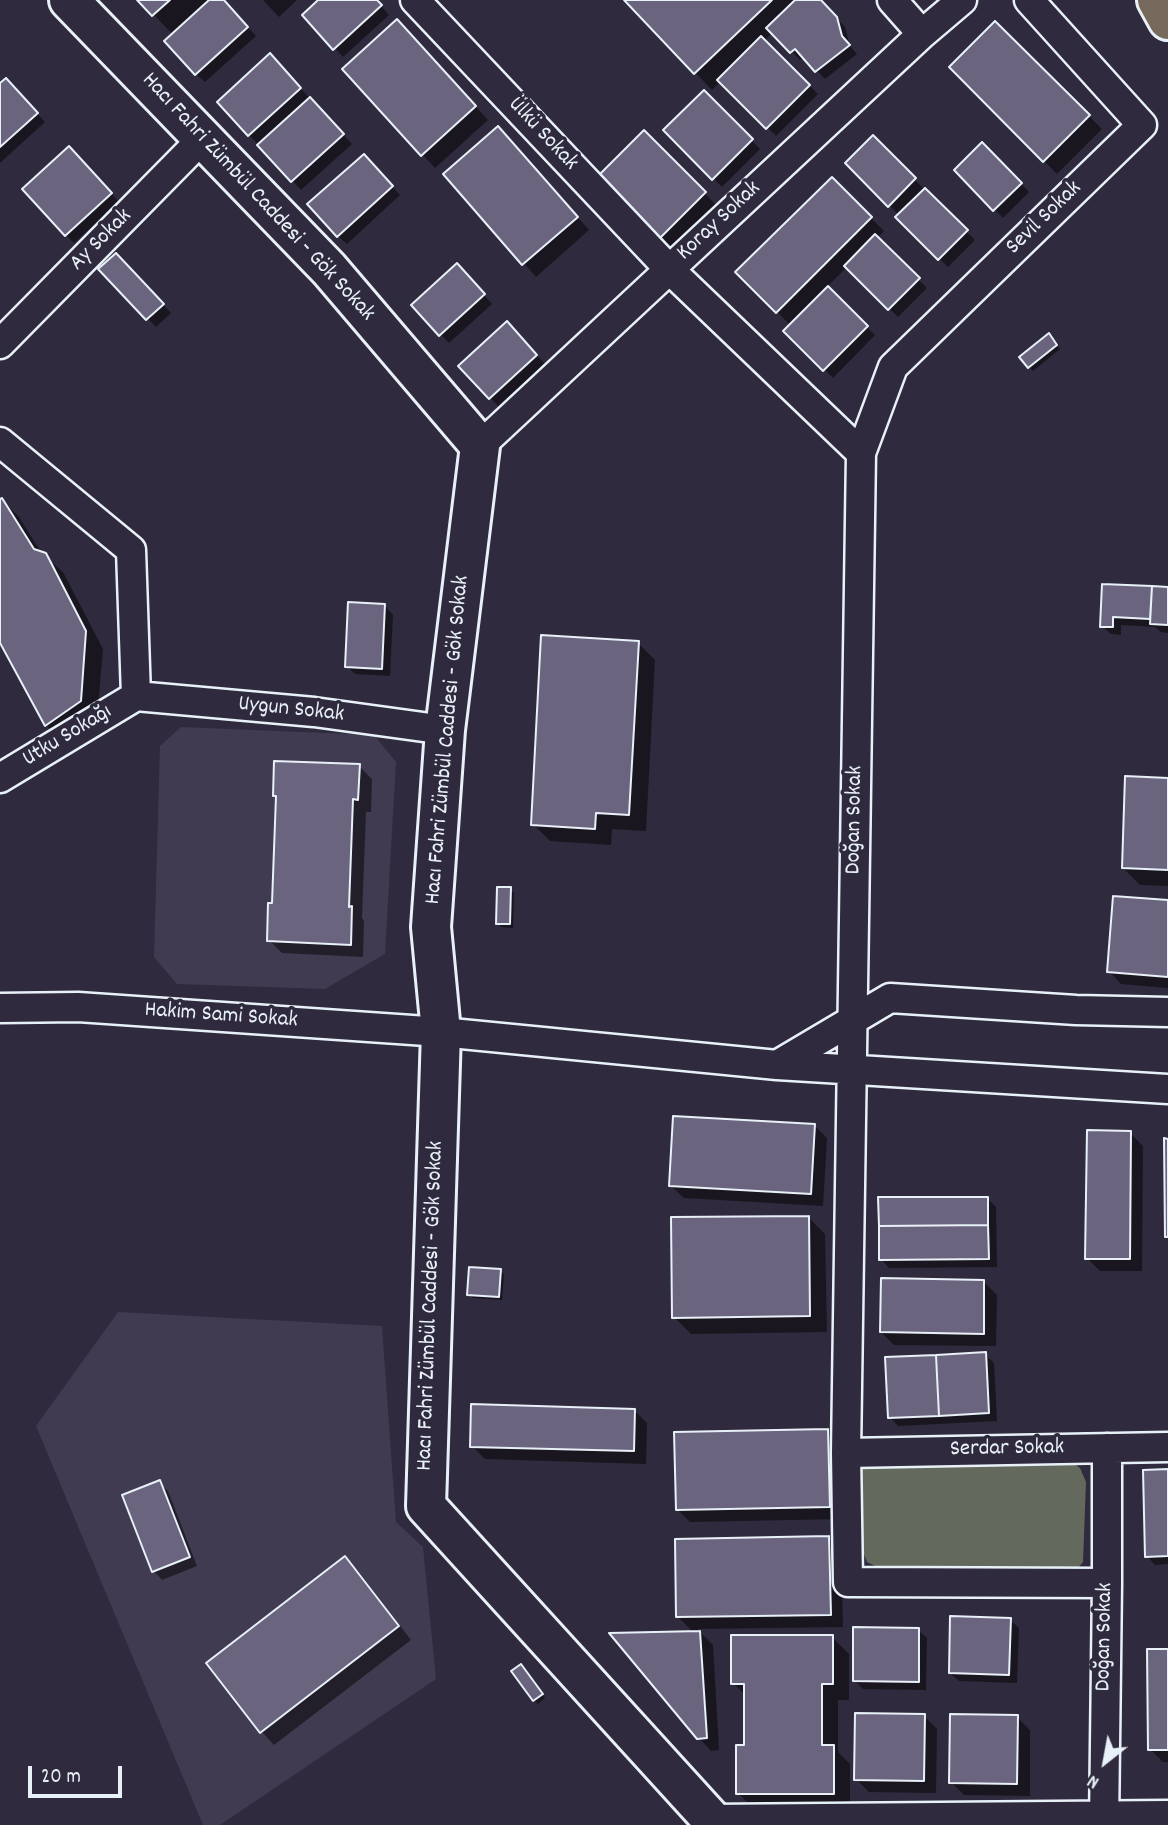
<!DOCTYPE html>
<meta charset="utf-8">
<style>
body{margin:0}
#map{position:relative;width:1168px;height:1825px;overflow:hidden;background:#2f2a3d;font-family:Dekko,sans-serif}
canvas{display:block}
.north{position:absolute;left:1070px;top:1727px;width:70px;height:70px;-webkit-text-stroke:5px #2f2a3d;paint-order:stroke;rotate:211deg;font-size:19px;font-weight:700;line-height:28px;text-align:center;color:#e8f1f8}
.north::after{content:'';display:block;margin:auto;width:24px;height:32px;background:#e8f1f8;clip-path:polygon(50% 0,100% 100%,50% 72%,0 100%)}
.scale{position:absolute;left:28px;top:1766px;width:94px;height:32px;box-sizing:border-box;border:4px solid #e8f1f8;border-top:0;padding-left:9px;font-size:21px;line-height:24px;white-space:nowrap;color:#e8f1f8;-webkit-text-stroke:5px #2f2a3d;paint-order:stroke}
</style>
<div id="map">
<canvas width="1168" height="1825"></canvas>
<div class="north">N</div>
<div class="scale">20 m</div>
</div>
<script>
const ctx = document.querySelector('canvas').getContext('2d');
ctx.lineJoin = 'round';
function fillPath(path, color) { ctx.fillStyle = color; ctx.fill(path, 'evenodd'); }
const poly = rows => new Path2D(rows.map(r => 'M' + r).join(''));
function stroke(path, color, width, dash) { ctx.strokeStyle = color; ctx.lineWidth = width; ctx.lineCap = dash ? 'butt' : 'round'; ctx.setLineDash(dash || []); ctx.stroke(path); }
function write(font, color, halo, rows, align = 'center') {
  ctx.font = font + ' Dekko,sans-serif'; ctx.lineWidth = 7; ctx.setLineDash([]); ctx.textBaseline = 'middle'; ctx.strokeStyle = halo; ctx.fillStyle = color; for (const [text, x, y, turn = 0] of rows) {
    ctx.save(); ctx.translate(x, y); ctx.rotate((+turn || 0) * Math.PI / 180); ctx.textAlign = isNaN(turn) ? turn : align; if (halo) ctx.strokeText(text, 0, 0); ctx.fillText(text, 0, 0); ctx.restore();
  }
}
const built = poly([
 [181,727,374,735,396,762,385,954,325,989,177,984,154,957,160,746],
 [118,1312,382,1326,396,1522,423,1547,436,1679,220,1825,203,1825,36,1426]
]);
const green = poly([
 [1069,1460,1080,1468,1086,1482,1083,1562,1077,1569,1069,1572,883,1570,867,1562,863,1552,861,1469,871,1462]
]);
const shadow = poly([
 [140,0,222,0,256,36,205,82,196,74,173,35],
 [263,0,297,0,279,17],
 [320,0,376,0,389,15,343,57,335,48],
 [626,0,820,0,845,27,850,46,857,54,825,79,804,57,800,60,773,32,764,41,818,94,776,136,721,81,712,90],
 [995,23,1102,129,1057,174,951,67],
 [410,34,488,120,435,168,344,69],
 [278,64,352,144,301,190,249,135],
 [0,85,14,88,45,122,0,163],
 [704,92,760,149,722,187,665,130],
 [498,128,589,230,536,277,445,174],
 [644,132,717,206,674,249,600,176],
 [873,138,975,240,948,267,897,217,899,215,847,163],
 [982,144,1029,192,1003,218,956,170],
 [78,157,119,202,74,243,66,235],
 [372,164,400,195,347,244,338,236],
 [832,179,884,231,877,238,927,288,898,317,847,267,827,287,875,335,833,378,786,331,791,326,738,272],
 [116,255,171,313,156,327,101,269],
 [465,274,492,304,449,343,413,305],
 [515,332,545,364,498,406,461,366],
 [1052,339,1060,349,1033,371,1029,367],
 [2,500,19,517,42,554,63,572,103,649,97,718,63,742,46,725,0,639,0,501],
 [1104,586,1168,589,1168,633,1161,632,1155,627,1121,625,1121,635,1111,634,1102,626],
 [385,606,393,615,390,676,355,674,347,666],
 [638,643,655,660,646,831,612,829,611,845,550,841,533,824],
 [359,766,372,779,371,812,366,812,362,918,364,921,363,957,282,953,269,940,273,905,278,798,275,795],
 [1168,780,1168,886,1140,885,1123,868],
 [510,889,514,893,513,928,501,927,498,923],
 [1168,902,1168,988,1121,984,1109,971],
 [814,1125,827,1138,823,1206,684,1198,671,1186],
 [1130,1133,1143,1146,1142,1271,1100,1271,1087,1258],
 [987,1198,996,1207,997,1267,889,1268,881,1259],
 [808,1217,825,1234,827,1332,691,1334,674,1317],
 [500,1270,504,1274,502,1300,473,1298,469,1294],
 [984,1282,997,1295,996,1346,894,1345,881,1332],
 [985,1354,994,1363,997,1421,898,1426,890,1417],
 [634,1410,647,1423,646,1464,485,1459,472,1446],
 [828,1430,840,1443,842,1519,690,1522,677,1509],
 [1168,1471,1168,1564,1155,1565,1147,1556],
 [159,1483,168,1491,197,1566,162,1580,154,1571],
 [828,1538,841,1551,843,1627,697,1629,713,1645,719,1750,711,1751,698,1737,694,1633,678,1617],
 [345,1558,358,1571,411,1640,274,1745,262,1732,209,1663],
 [1010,1620,1019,1628,1017,1683,959,1681,950,1673],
 [918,1630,927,1638,926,1690,863,1689,854,1680],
 [832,1637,849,1654,849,1700,838,1700,838,1752,850,1764,850,1811,755,1810,738,1793,746,1747,746,1696,733,1683],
 [1168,1651,1168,1762,1163,1762,1150,1749],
 [525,1670,545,1698,538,1704,534,1700],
 [924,1716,937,1729,936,1793,869,1792,856,1779],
 [1017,1717,1030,1730,1030,1796,964,1795,951,1782]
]);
const building = poly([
 [137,0,170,0,152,16,137,0],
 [209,0,224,0,248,27,195,75,164,41,209,0],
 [318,0,377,0,382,5,333,50,302,15,318,0],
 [624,0,772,0,694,74,624,0],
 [795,0,821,0,837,17,842,36,850,45,815,72,795,49,790,53,766,28,795,0],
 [397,19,476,106,421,156,342,69,397,19],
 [995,21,1090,115,1043,162,949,67,995,21],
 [761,36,810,85,766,129,717,80,761,36],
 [270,53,301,88,248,136,217,102,270,53],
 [6,78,38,113,0,147,0,83,6,78],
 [704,90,753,139,712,180,663,130,704,90],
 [310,97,344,134,291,182,257,145,310,97],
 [498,126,578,217,522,265,443,174,498,126],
 [644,130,706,192,660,238,598,176,644,130],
 [873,135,916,178,888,207,845,163,873,135],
 [982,142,1022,183,993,211,954,170,982,142],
 [69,146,112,193,65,236,22,189,69,146],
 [364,154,393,186,337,237,307,204,364,154],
 [832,177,872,217,776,313,735,272,832,177],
 [925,188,968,230,938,260,895,217,925,188],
 [875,234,920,278,888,310,844,266,875,234],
 [116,253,164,304,146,320,98,269,116,253],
 [457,263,485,294,439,336,411,305,457,263],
 [828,286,868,326,823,371,783,331,828,286],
 [507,321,537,355,489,399,458,366,507,321],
 [1049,333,1057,345,1028,368,1019,357,1049,333],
 [2,498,34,549,46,553,86,631,81,701,45,726,0,643,0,499,2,498],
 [1102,584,1152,586,1150,619,1113,617,1113,627,1100,627,1102,584],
 [1152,586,1168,587,1168,625,1150,624,1152,586],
 [348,602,385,604,382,669,345,667,348,602],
 [541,635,639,641,629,815,596,813,595,829,531,825,541,635],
 [274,761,360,764,358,800,353,799,349,907,352,906,351,945,267,941,268,903,272,903,276,796,273,796,274,761],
 [1125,776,1168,778,1168,870,1122,868,1125,776],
 [497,887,511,887,510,924,496,924,497,887],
 [1113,896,1168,900,1168,977,1107,972,1113,896],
 [673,1116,815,1124,811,1194,669,1186,673,1116],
 [1087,1130,1131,1131,1130,1259,1085,1259,1087,1130],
 [1164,1138,1168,1139,1168,1237,1165,1237,1164,1138],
 [878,1197,988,1197,988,1225,879,1226,878,1197],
 [809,1216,810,1316,672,1318,671,1217,809,1216],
 [988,1225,989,1259,879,1260,879,1226,988,1225],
 [469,1267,501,1269,499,1297,467,1295,469,1267],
 [881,1278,984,1280,984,1334,880,1332,881,1278],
 [986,1352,989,1413,939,1416,936,1355,986,1352],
 [936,1355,939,1416,888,1418,885,1357,936,1355],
 [471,1404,635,1409,634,1451,470,1447,471,1404],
 [828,1429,830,1507,676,1510,674,1432,828,1429],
 [1168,1469,1168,1556,1145,1557,1143,1470,1168,1469],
 [160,1480,190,1557,152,1572,122,1495,160,1480],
 [829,1536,831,1615,676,1617,675,1539,829,1536],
 [345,1556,399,1626,260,1733,206,1663,345,1556],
 [950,1616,1011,1618,1009,1675,949,1673,950,1616],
 [853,1627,919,1628,919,1682,853,1681,853,1627],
 [700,1631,707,1738,697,1739,609,1633,700,1631],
 [731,1635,833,1635,833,1684,822,1684,822,1745,834,1745,834,1794,736,1794,736,1745,744,1745,744,1684,731,1684,731,1635],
 [1147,1649,1168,1649,1168,1750,1148,1750,1147,1649],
 [521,1664,543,1694,533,1701,511,1671,521,1664],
 [855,1713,925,1714,924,1781,854,1780,855,1713],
 [950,1714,1018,1715,1017,1784,949,1783,950,1714]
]);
const street = poly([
 [415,0,669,269,861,453,846,1453,848,1582,1107,1583],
 [892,0,922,34],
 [0,344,203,138],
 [0,442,131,550,136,696],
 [480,446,922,34,962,0],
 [861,453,893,367,1142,125,1029,0],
 [136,696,314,712,445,730],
 [0,778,136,696],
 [0,1008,78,1007,441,1032,777,1065,890,998,1076,1010,1168,1012],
 [777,1065,1168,1089],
 [846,1453,1168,1447],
 [711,1819,1168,1815],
 [1104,1825,1107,1583,1107,1448]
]);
const secondary = poly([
 [69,0,329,269,480,446,445,730,431,927,441,1032,426,1506,711,1819,711,1825]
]);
const primary = poly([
 [1157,0,1168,20]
]);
const streetNames = [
 ["Ülkü Sokak",542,135,47],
 ["Hacı Fahri Zümbül Caddesi - Gök Sokak",257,198,47],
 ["Sevil Sokak",1045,219,-44],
 ["Koray Sokak",720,222,-43],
 ["Ay Sokak",102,241,-45],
 ["Uygun Sokak",291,711,6],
 ["Utku Sokağı",68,737,-31],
 ["Hacı Fahri Zümbül Caddesi - Gök Sokak",449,740,-85],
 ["Doğan Sokak",856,820,-89],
 ["Hakim Sami Sokak",221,1017,4],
 ["Hacı Fahri Zümbül Caddesi - Gök Sokak",432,1306,-88],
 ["Serdar Sokak",1007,1450,-1],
 ["Doğan Sokak",1106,1637,-89]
];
fillPath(built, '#413b51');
fillPath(green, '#63695c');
fillPath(shadow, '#0007');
fillPath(building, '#6a647f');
stroke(building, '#e8f1f8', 2);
stroke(street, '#e8f1f8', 33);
stroke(secondary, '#e8f1f8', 44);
stroke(primary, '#e8f1f8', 44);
stroke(street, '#2f2a3d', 28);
stroke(secondary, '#2f2a3d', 38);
stroke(primary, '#77695c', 38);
write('23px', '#e8f1f8', '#2f2a3d', streetNames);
</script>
